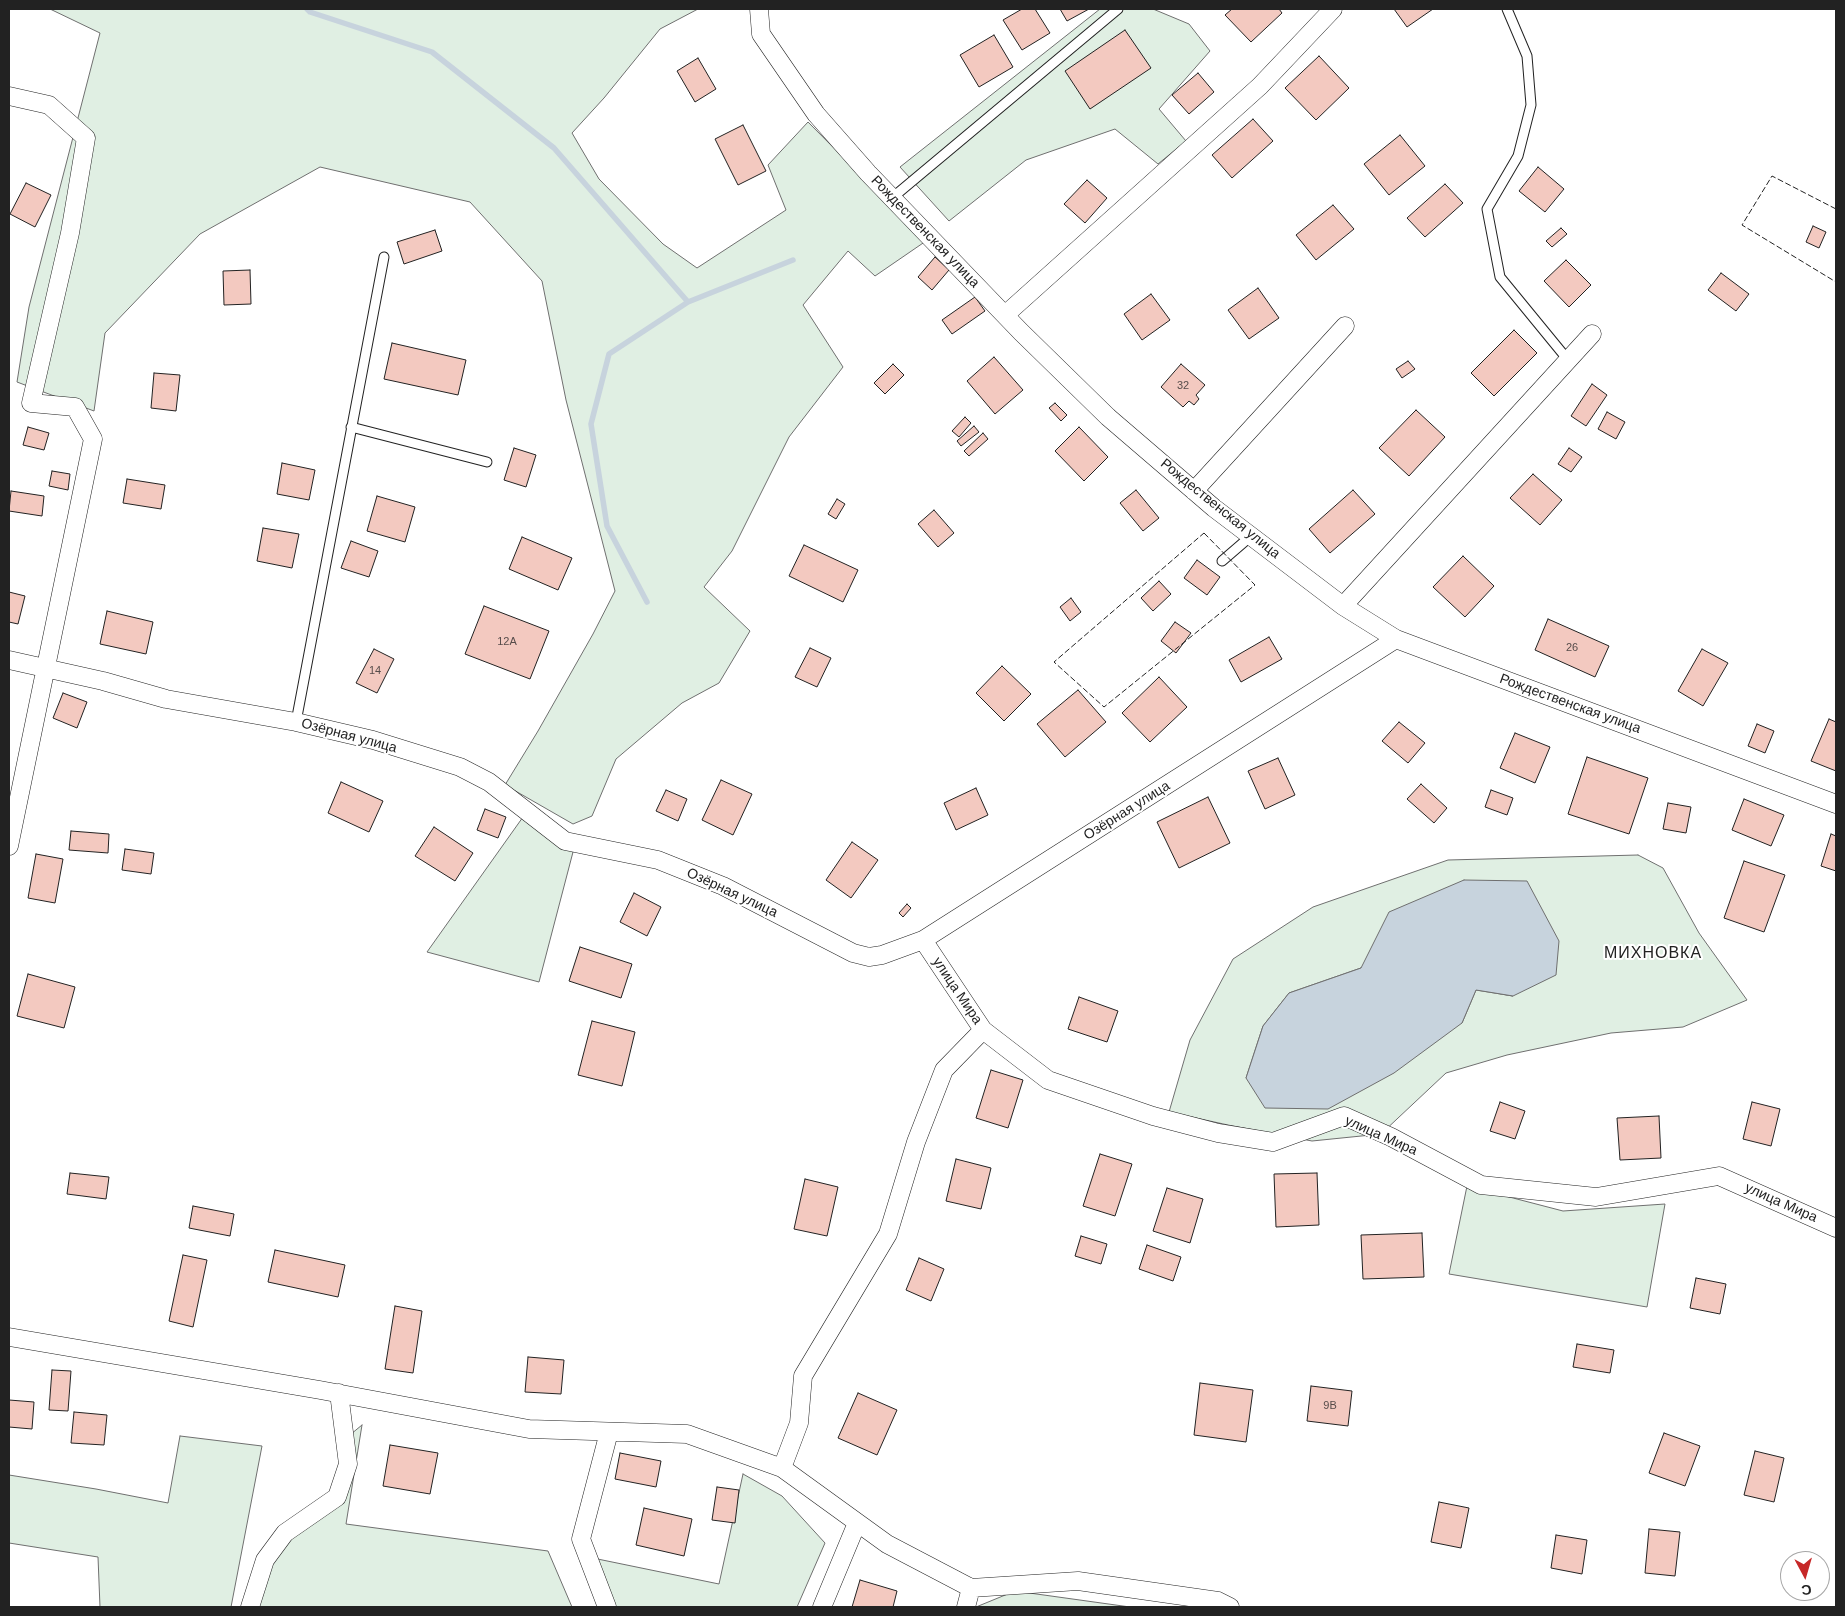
<!DOCTYPE html>
<meta charset="utf-8">
<style>
body{margin:0}
#map{position:relative;width:1845px;height:1616px;overflow:hidden;background:#fff;font-family:Helvetica,sans-serif}
canvas{display:block}
.frame{position:absolute;inset:0;border:10px solid #222;pointer-events:none}
.north{position:absolute;left:1780px;top:1551px;width:50px;height:50px;box-sizing:border-box;background:#fff;border:1px solid #a7a7a7;border-radius:50%;rotate:174deg;font-size:14px;font-weight:700;line-height:20px;text-align:center;color:#222}
.north::after{content:'';display:block;margin:auto;width:18px;height:22px;background:#c62828;clip-path:polygon(50% 0,100% 100%,50% 72%,0 100%)}
</style>
<div id="map">
<canvas width="1845" height="1616"></canvas>
<div class="frame"></div>
<div class="north">С</div>
</div>
<script>
const ctx = document.querySelector('canvas').getContext('2d');
ctx.lineJoin = 'round';
function fillPath(path, color) { ctx.fillStyle = color; ctx.fill(path, 'evenodd'); }
const poly = rows => new Path2D(rows.map(r => 'M' + r).join(''));
function stroke(path, color, width, dash) { ctx.strokeStyle = color; ctx.lineWidth = width; ctx.lineCap = dash ? 'butt' : 'round'; ctx.setLineDash(dash || []); ctx.stroke(path); }
function write(font, color, halo, rows, align = 'center') {
  ctx.font = font + ' Helvetica,sans-serif'; ctx.lineWidth = 4; ctx.setLineDash([]); ctx.textBaseline = 'middle'; ctx.strokeStyle = halo; ctx.fillStyle = color; for (const [text, x, y, turn = 0] of rows) {
    ctx.save(); ctx.translate(x, y); ctx.rotate((+turn || 0) * Math.PI / 180); ctx.textAlign = isNaN(turn) ? turn : align; if (halo) ctx.strokeText(text, 0, 0); ctx.fillText(text, 0, 0); ctx.restore();
  }
}
const green = poly([
 [50,9,698,9,660,29,604,98,572,133,599,179,663,244,697,268,786,210,768,165,808,122,926,241,875,276,848,251,803,305,843,367,789,437,732,551,704,587,750,631,719,683,682,703,616,759,592,816,573,824,505,785,538,731,593,634,615,591,566,400,542,281,470,202,320,167,200,234,105,333,94,411,17,382,29,307,100,33,50,9],
 [1100,9,1153,9,1189,24,1210,51,1159,109,1186,141,1158,164,1115,129,1026,160,949,221,900,167,1100,9],
 [523,817,573,852,539,982,427,952,523,817],
 [1638,855,1663,868,1699,933,1747,1000,1683,1027,1611,1033,1507,1055,1446,1073,1381,1134,1312,1141,1228,1125,1169,1112,1190,1040,1233,959,1313,907,1448,860,1638,855],
 [1361,968,1513,996,1476,990,1462,1023,1246,1078,1263,1026,1289,993,1361,968],
 [1467,1186,1563,1211,1665,1204,1647,1307,1449,1274,1467,1186],
 [362,1425,346,1524,548,1551,572,1607,246,1607,258,1561,338,1490,345,1439,362,1425],
 [180,1436,262,1446,231,1607,100,1607,98,1557,9,1543,9,1475,96,1489,168,1503,180,1436],
 [743,1474,782,1496,825,1543,797,1607,600,1607,583,1556,719,1584,743,1474],
 [1015,1591,1130,1607,976,1607,1015,1591]
]);
const water = poly([
 [1464,880,1527,881,1559,941,1556,975,1513,996,1476,990,1462,1023,1394,1073,1328,1109,1265,1108,1246,1078,1263,1026,1289,993,1361,968,1389,912,1464,880]
]);
const stream = poly([
 [307,9,310,12,432,52,554,148,688,302,793,260],
 [647,602,607,526,591,424,609,354,688,302]
]);
const building = poly([
 [1022,9,1035,9,1050,33,1022,50,1003,20,1022,9],
 [1060,9,1089,9,1067,21,1060,9],
 [1232,9,1279,9,1282,13,1251,42,1225,15,1232,9],
 [1394,9,1433,9,1407,27,1394,9],
 [1125,30,1151,68,1090,109,1065,71,1125,30],
 [994,35,1013,67,979,87,960,55,994,35],
 [1319,56,1349,88,1316,120,1285,88,1319,56],
 [698,58,716,89,695,102,677,71,698,58],
 [1198,73,1214,92,1189,114,1172,95,1198,73],
 [1253,119,1273,141,1232,178,1212,155,1253,119],
 [743,125,766,171,738,185,715,139,743,125],
 [1400,135,1425,166,1389,195,1364,164,1400,135],
 [1538,167,1564,189,1545,212,1519,191,1538,167],
 [1087,180,1107,198,1085,223,1064,204,1087,180],
 [26,183,51,195,35,227,10,214,26,183],
 [1445,184,1463,203,1425,237,1407,218,1445,184],
 [1333,205,1354,229,1316,260,1296,235,1333,205],
 [1813,226,1826,232,1819,248,1806,242,1813,226],
 [1561,228,1567,234,1552,247,1546,241,1561,228],
 [435,230,442,251,404,264,397,242,435,230],
 [935,257,949,270,932,290,918,277,935,257],
 [1566,260,1591,285,1569,307,1544,281,1566,260],
 [250,270,251,304,224,305,223,271,250,270],
 [1721,273,1749,294,1736,311,1708,290,1721,273],
 [1258,288,1279,318,1249,339,1228,310,1258,288],
 [1151,294,1170,320,1142,340,1124,314,1151,294],
 [975,297,985,311,952,334,942,320,975,297],
 [1514,330,1537,353,1494,396,1471,373,1514,330],
 [392,343,466,360,458,395,384,379,392,343],
 [994,357,1023,390,995,414,967,381,994,357],
 [1408,361,1415,369,1402,378,1396,369,1408,361],
 [893,364,904,375,885,394,874,383,893,364],
 [1181,364,1205,385,1196,395,1199,399,1194,405,1189,401,1183,407,1161,387,1181,364],
 [154,373,180,375,176,411,151,408,154,373],
 [1592,384,1607,395,1586,426,1571,416,1592,384],
 [1055,403,1067,415,1061,421,1049,408,1055,403],
 [1416,410,1445,437,1409,476,1379,448,1416,410],
 [1607,412,1625,422,1616,439,1598,429,1607,412],
 [965,417,971,423,959,437,952,431,965,417],
 [974,426,979,432,961,446,957,441,974,426],
 [28,427,49,433,44,450,23,445,28,427],
 [1079,427,1108,457,1084,481,1055,451,1079,427],
 [983,433,988,439,969,456,964,451,983,433],
 [514,448,536,455,526,487,504,480,514,448],
 [1569,448,1582,457,1571,472,1558,464,1569,448],
 [282,463,315,470,309,500,277,494,282,463],
 [52,471,70,474,68,490,49,486,52,471],
 [1533,474,1562,500,1540,525,1510,498,1533,474],
 [127,479,165,485,161,509,123,503,127,479],
 [1136,490,1159,518,1143,531,1120,503,1136,490],
 [1353,490,1375,514,1330,553,1309,529,1353,490],
 [11,491,44,496,42,516,9,511,11,491],
 [377,496,415,507,405,542,367,531,377,496],
 [837,499,845,504,836,519,828,514,837,499],
 [934,510,954,533,938,547,918,524,934,510],
 [263,528,299,534,292,568,257,561,263,528],
 [522,537,572,558,558,590,509,569,522,537],
 [351,541,378,551,369,577,341,568,351,541],
 [804,545,858,570,843,602,789,576,804,545],
 [1463,556,1494,586,1465,617,1433,587,1463,556],
 [1197,560,1220,577,1207,595,1184,578,1197,560],
 [1159,581,1171,594,1153,611,1141,598,1159,581],
 [9,592,25,596,18,624,9,622,9,592],
 [1071,598,1081,612,1070,621,1060,607,1071,598],
 [484,606,549,631,530,679,465,654,484,606],
 [107,611,153,622,146,654,100,644,107,611],
 [1548,619,1609,646,1595,677,1535,650,1548,619],
 [1175,622,1191,633,1176,653,1161,641,1175,622],
 [1269,637,1282,659,1241,682,1229,660,1269,637],
 [810,648,831,658,817,687,795,677,810,648],
 [374,649,394,659,377,693,356,683,374,649],
 [1702,649,1728,663,1703,706,1678,691,1702,649],
 [1002,666,1031,694,1004,721,976,693,1002,666],
 [1159,677,1187,707,1150,742,1122,713,1159,677],
 [1078,690,1106,722,1065,757,1037,724,1078,690],
 [63,693,87,702,77,728,53,718,63,693],
 [1829,719,1836,722,1836,771,1811,761,1829,719],
 [1399,722,1425,743,1408,763,1382,741,1399,722],
 [1757,724,1774,731,1765,753,1748,746,1757,724],
 [1515,733,1550,747,1535,783,1500,768,1515,733],
 [1587,757,1648,778,1629,834,1568,814,1587,757],
 [1278,758,1295,795,1265,809,1248,771,1278,758],
 [721,780,752,794,733,835,702,820,721,780],
 [341,782,383,801,369,832,328,813,341,782],
 [1421,784,1447,808,1434,823,1407,799,1421,784],
 [976,788,988,815,956,830,944,803,976,788],
 [666,790,687,799,678,821,656,811,666,790],
 [1491,790,1513,798,1507,815,1485,807,1491,790],
 [1208,797,1230,843,1179,868,1157,822,1208,797],
 [1744,799,1784,815,1771,846,1732,830,1744,799],
 [1668,803,1691,807,1686,833,1663,829,1668,803],
 [485,809,506,817,498,838,477,830,485,809],
 [434,827,473,853,455,881,415,856,434,827],
 [71,831,109,834,108,853,69,850,71,831],
 [1831,834,1836,836,1836,871,1821,866,1831,834],
 [852,842,878,860,851,898,826,880,852,842],
 [125,849,154,853,151,874,122,870,125,849],
 [36,854,63,859,55,903,28,898,36,854],
 [1744,861,1785,875,1764,932,1724,918,1744,861],
 [634,893,661,907,647,936,620,922,634,893],
 [907,904,911,908,903,917,899,913,907,904],
 [580,947,632,964,621,998,569,981,580,947],
 [28,974,75,987,64,1028,17,1016,28,974],
 [1079,997,1118,1011,1107,1042,1068,1029,1079,997],
 [592,1021,635,1032,622,1086,578,1075,592,1021],
 [991,1070,1023,1080,1008,1128,976,1118,991,1070],
 [1500,1102,1525,1111,1515,1139,1490,1131,1500,1102],
 [1752,1102,1780,1109,1771,1146,1743,1139,1752,1102],
 [1659,1116,1661,1158,1620,1160,1617,1118,1659,1116],
 [1100,1154,1132,1164,1115,1216,1083,1206,1100,1154],
 [956,1159,991,1168,981,1209,946,1201,956,1159],
 [70,1173,109,1177,106,1199,67,1194,70,1173],
 [1317,1173,1319,1225,1276,1227,1274,1174,1317,1173],
 [805,1179,838,1187,827,1236,794,1229,805,1179],
 [1167,1188,1203,1199,1190,1243,1153,1231,1167,1188],
 [193,1206,234,1214,230,1236,189,1228,193,1206],
 [1422,1233,1424,1277,1363,1279,1361,1235,1422,1233],
 [1081,1236,1107,1244,1101,1264,1075,1256,1081,1236],
 [1147,1245,1181,1257,1173,1281,1139,1269,1147,1245],
 [275,1250,345,1265,338,1297,268,1282,275,1250],
 [183,1255,207,1260,193,1327,169,1321,183,1255],
 [919,1258,944,1269,931,1301,906,1290,919,1258],
 [1696,1278,1726,1284,1720,1314,1690,1308,1696,1278],
 [395,1306,422,1311,413,1373,385,1369,395,1306],
 [1577,1344,1614,1350,1610,1373,1573,1367,1577,1344],
 [528,1357,564,1360,561,1394,525,1392,528,1357],
 [52,1370,71,1371,68,1411,49,1410,52,1370],
 [1200,1383,1253,1390,1246,1442,1194,1435,1200,1383],
 [1311,1386,1352,1391,1348,1426,1307,1421,1311,1386],
 [858,1393,897,1410,877,1455,838,1438,858,1393],
 [9,1400,34,1402,32,1429,9,1427,9,1400],
 [74,1412,107,1415,104,1445,71,1443,74,1412],
 [1664,1433,1700,1446,1685,1486,1649,1473,1664,1433],
 [390,1445,438,1453,430,1494,383,1486,390,1445],
 [1755,1451,1784,1458,1774,1502,1744,1495,1755,1451],
 [620,1453,661,1461,656,1487,615,1479,620,1453],
 [717,1487,739,1490,735,1523,712,1520,717,1487],
 [1439,1502,1469,1508,1461,1548,1431,1542,1439,1502],
 [644,1508,692,1519,684,1556,636,1545,644,1508],
 [1649,1529,1680,1532,1675,1576,1645,1573,1649,1529],
 [1556,1535,1587,1540,1582,1574,1551,1568,1556,1535],
 [860,1580,897,1591,893,1607,852,1607,860,1580]
]);
const lane = poly([
 [1507,9,1527,56,1531,105,1518,156,1487,209,1500,277,1568,360],
 [892,198,1118,9],
 [351,427,487,462],
 [1222,561,1251,536],
 [296,722,384,257]
]);
const street = poly([
 [759,9,761,34,816,114,868,173,1021,332,1108,417,1214,508,1343,606,1396,639,1836,804],
 [9,96,49,105,86,138,70,233,31,403,75,407,93,439,9,846],
 [1005,315,1260,86,1333,9],
 [1194,491,1345,326],
 [1343,606,1592,334],
 [9,660,103,681,166,699,296,722,373,740,460,767,489,782,565,841,658,860,723,886,853,953,869,957,882,955,923,940,1396,639],
 [923,940,983,1030,1048,1080,1153,1116,1218,1133,1273,1142,1344,1116,1391,1137,1481,1185,1596,1197,1719,1176,1836,1228],
 [9,1337,320,1390,529,1429,687,1434,782,1468,887,1544,971,1588,1078,1581,1218,1601,1230,1607],
 [782,1468,799,1423,803,1376,888,1234,916,1142,944,1070,983,1030],
 [250,1607,265,1560,285,1533,337,1497,348,1464,339,1393],
 [607,1607,581,1539,609,1432],
 [822,1607,857,1523],
 [966,1607,971,1588]
]);
const fence = poly([
 [1836,209,1772,176,1742,225,1836,282],
 [1204,533,1255,585,1104,707,1054,662,1204,533]
]);
const numberNames = [
 ["32",1183,386],
 ["12А",507,642],
 ["26",1572,648],
 ["14",375,671],
 ["9В",1330,1406]
];
const streetNames = [
 ["Рождественская улица",925,232,46],
 ["Рождественская улица",1220,509,39],
 ["Рождественская улица",1570,704,20],
 ["Озёрная улица",349,736,15],
 ["Озёрная улица",1127,811,-32],
 ["Озёрная улица",732,893,25],
 ["улица Мира",957,991,56],
 ["улица Мира",1381,1136,24],
 ["улица Мира",1781,1203,24]
];
const quarterNames = [
 ["МИХНОВКА",1653,954]
];
fillPath(green, '#e0efe3');
stroke(green, '#6f6f6f', 1);
fillPath(water, '#c7d3dd');
stroke(water, '#6f6f6f', 1);
stroke(stream, '#c7d3dd', 5.5);
fillPath(building, '#f3c9c0');
stroke(building, '#222', 1);
stroke(lane, '#222', 11);
stroke(street, '#222', 19);
stroke(lane, '#fff', 9);
stroke(street, '#fff', 18);
stroke(fence, '#222', 1, [6, 2.5]);
write('11px', '#564c4a', null, numberNames);
write('14px', '#222', '#fff', streetNames);
ctx.letterSpacing = '1px';
write('16px', '#222', '#fff', quarterNames);
ctx.letterSpacing = '0px';
</script>
